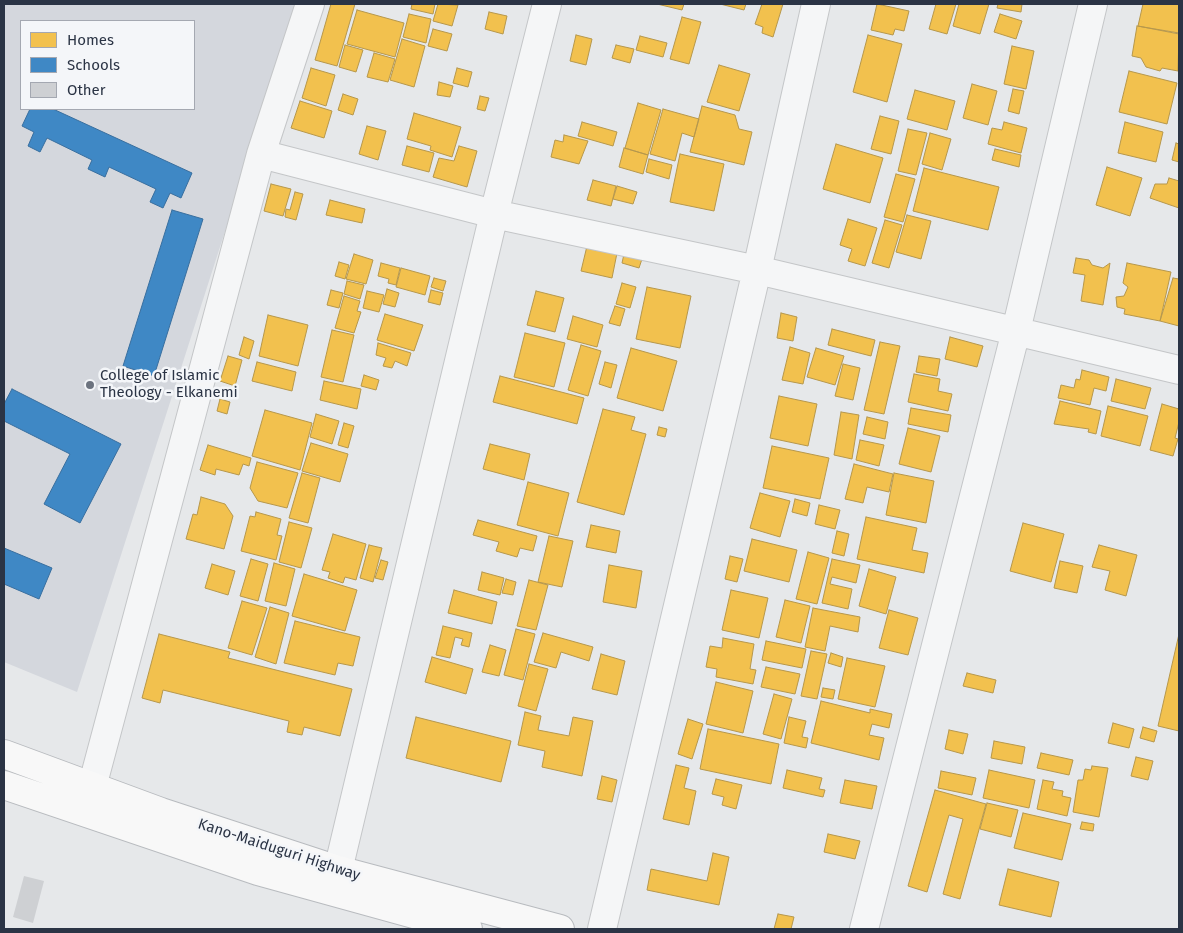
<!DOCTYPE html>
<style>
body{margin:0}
#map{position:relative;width:1183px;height:933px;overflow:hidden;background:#e6e8ea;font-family:"Fira Sans",sans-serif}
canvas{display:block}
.frame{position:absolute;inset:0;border:5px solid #2b3445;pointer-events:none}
.legend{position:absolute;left:20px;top:20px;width:175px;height:90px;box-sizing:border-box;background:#f4f6f9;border:1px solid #a4a8b1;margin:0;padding:6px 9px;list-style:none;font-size:15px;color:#2b3445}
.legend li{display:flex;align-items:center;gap:10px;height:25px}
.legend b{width:25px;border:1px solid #a4a8b1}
</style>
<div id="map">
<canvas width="1183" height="933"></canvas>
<div class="frame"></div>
<ul class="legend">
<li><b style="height:14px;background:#f2c14e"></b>Homes</li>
<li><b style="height:14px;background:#3f88c5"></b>Schools</li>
<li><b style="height:14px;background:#ced0d3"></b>Other</li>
</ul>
</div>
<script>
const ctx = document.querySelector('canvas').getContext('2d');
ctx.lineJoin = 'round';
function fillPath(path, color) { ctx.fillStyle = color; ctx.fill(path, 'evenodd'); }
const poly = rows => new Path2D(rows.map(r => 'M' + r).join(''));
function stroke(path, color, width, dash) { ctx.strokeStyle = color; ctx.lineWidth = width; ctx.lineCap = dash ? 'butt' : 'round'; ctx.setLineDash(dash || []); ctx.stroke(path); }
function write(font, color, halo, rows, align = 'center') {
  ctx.font = font + ' "Fira Sans",sans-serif'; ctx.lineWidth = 5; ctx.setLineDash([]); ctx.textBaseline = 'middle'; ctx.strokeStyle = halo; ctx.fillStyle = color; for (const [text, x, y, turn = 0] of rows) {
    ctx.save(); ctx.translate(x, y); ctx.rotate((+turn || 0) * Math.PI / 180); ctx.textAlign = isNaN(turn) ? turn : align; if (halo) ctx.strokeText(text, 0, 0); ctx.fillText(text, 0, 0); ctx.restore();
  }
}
const built = poly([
 [4,4,298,4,77,692,4,662],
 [21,21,194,21,194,109,21,109]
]);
const homes = poly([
 [331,4,355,4,337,66,315,60,331,4],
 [412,4,435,4,433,14,411,9,412,4],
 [438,4,458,5,452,26,433,21,438,4],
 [657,4,684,4,682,10,657,4],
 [720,4,746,4,744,10,720,4],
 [762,4,783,4,773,37,762,33,763,27,755,24,762,4],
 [877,4,909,11,904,31,895,29,893,35,871,30,877,4],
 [936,4,956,4,947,34,929,29,936,4],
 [959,4,989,4,980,34,953,26,959,4],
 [998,4,1022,4,1021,12,997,8,998,4],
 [1143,4,1179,4,1179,34,1138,26,1143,4],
 [357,10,404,23,395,57,347,44,357,10],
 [489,12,507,16,503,34,485,29,489,12],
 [409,14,431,19,426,43,403,37,409,14],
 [1000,14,1022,21,1016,39,994,32,1000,14],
 [682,17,701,22,689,64,670,59,682,17],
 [1137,26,1179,33,1178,71,1162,68,1160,71,1146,67,1141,58,1132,56,1137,26],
 [433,29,452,34,447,51,428,46,433,29],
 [576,35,592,39,586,65,570,61,576,35],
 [868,35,902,44,887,102,853,92,868,35],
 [640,36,667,43,663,57,636,50,640,36],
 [402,39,425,46,414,87,390,80,402,39],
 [345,45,363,50,356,72,339,67,345,45],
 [616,45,634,49,630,63,612,58,616,45],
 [1012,46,1034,51,1026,89,1004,84,1012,46],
 [374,53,395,59,388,82,367,77,374,53],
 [719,65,750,74,739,111,707,102,719,65],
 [311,68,335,75,326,106,302,98,311,68],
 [457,68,472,72,468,87,453,83,457,68],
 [1129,71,1177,83,1167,124,1119,112,1129,71],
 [439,82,453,86,450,97,437,95,439,82],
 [972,84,997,91,988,125,963,118,972,84],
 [1013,89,1024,91,1019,114,1008,111,1013,89],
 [915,90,955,101,947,130,907,119,915,90],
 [343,94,358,99,353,115,338,110,343,94],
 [480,96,489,98,485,111,477,109,480,96],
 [300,101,332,111,324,138,291,128,300,101],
 [638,103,661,110,648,155,625,148,638,103],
 [702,106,735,115,739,129,752,132,744,165,690,152,702,106],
 [663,109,699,119,694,137,682,133,675,161,650,154,663,109],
 [414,113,461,127,452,157,430,150,431,146,407,139,414,113],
 [880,116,899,121,891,154,871,149,880,116],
 [582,122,617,132,613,146,578,136,582,122],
 [1004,122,1027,128,1021,153,988,144,992,128,1002,130,1004,122],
 [1125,122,1163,132,1156,162,1118,153,1125,122],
 [367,126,386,131,378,160,359,154,367,126],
 [908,129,927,133,916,175,898,171,908,129],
 [930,133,951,139,942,170,922,164,930,133],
 [564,135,588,141,579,164,551,157,555,140,563,142,564,135],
 [1176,143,1179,144,1179,162,1172,160,1176,143],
 [836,144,883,158,870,203,823,189,836,144],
 [407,146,434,153,429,172,402,165,407,146],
 [459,146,477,151,467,187,433,177,439,158,454,161,459,146],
 [624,148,648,155,643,174,619,167,624,148],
 [995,149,1021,155,1019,167,992,160,995,149],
 [680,154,724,164,714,211,670,202,680,154],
 [649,159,672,165,669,179,646,172,649,159],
 [1107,167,1142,178,1130,216,1096,205,1107,167],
 [924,168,999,187,988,230,913,211,924,168],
 [896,174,915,179,903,222,884,217,896,174],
 [1169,178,1179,181,1179,208,1150,198,1155,184,1167,184,1169,178],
 [593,180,616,186,611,206,587,200,593,180],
 [271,184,291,189,283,216,264,211,271,184],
 [617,186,637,192,633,204,613,199,617,186],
 [295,192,303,194,296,220,285,217,286,209,290,210,295,192],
 [330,200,365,209,362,223,326,215,330,200],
 [907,215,931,221,921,259,896,252,907,215],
 [848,219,877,228,865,266,848,261,852,249,840,245,848,219],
 [885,220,902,225,889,268,872,263,885,220],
 [587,246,617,253,612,278,581,271,587,246],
 [354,254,373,260,366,284,346,279,354,254],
 [624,254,642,259,639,268,622,263,624,254],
 [1076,258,1089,260,1092,265,1103,268,1110,263,1103,305,1081,301,1085,275,1073,273,1076,258],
 [339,262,349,265,345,279,335,276,339,262],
 [381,263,400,268,396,285,388,283,389,279,378,276,381,263],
 [1127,263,1171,272,1160,321,1124,314,1125,309,1117,307,1116,297,1124,296,1128,287,1123,283,1127,263],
 [401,268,430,276,425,295,396,287,401,268],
 [434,278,446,281,443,291,431,287,434,278],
 [1173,278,1179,279,1179,326,1160,321,1173,278],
 [347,281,364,285,360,299,344,294,347,281],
 [622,283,636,287,630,308,616,304,622,283],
 [647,287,691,296,680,348,636,339,647,287],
 [387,289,399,293,395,307,383,304,387,289],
 [331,290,343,293,339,308,327,305,331,290],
 [431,290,443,293,440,305,428,302,431,290],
 [367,291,384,295,379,312,363,308,367,291],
 [536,291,564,298,555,332,527,325,536,291],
 [344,296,360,301,357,311,361,312,354,333,335,328,344,296],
 [615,306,625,309,620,326,609,323,615,306],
 [781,313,797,317,793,341,777,338,781,313],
 [385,314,423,325,414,351,377,340,385,314],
 [268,315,308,325,298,366,259,356,268,315],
 [573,316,603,325,597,347,567,339,573,316],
 [832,329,875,340,871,356,828,345,832,329],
 [332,330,354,335,343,382,321,377,332,330],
 [525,333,565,343,554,387,514,377,525,333],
 [244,337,254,341,249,359,239,355,244,337],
 [950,337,983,346,977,367,945,359,950,337],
 [880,342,900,346,884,414,864,410,880,342],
 [378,343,411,353,407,366,395,361,392,368,383,366,386,358,376,355,378,343],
 [581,345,601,351,588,396,568,390,581,345],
 [790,347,810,353,803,384,782,380,790,347],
 [631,348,677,361,663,411,617,398,631,348],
 [816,348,844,356,835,385,807,377,816,348],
 [228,356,242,360,235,386,220,381,228,356],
 [919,356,940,359,937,376,916,372,919,356],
 [257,362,296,372,292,391,252,381,257,362],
 [605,362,617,365,611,388,599,384,605,362],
 [843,364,860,368,853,400,835,396,843,364],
 [1082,370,1109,377,1106,391,1094,388,1090,405,1058,398,1061,385,1074,388,1076,379,1080,380,1082,370],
 [914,374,940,379,938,391,952,394,948,411,908,402,914,374],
 [364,375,379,380,376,390,361,386,364,375],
 [500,376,584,398,577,424,493,402,500,376],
 [1116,379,1151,388,1145,409,1111,401,1116,379],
 [324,381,361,389,357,409,320,400,324,381],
 [779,396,817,404,808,446,770,438,779,396],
 [220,399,230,402,227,414,217,411,220,399],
 [1060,401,1101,411,1096,434,1088,432,1089,429,1054,424,1060,401],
 [1162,404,1179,409,1179,422,1175,438,1178,439,1173,456,1150,450,1162,404],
 [1108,406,1148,416,1140,446,1101,436,1108,406],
 [911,408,951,415,948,432,908,424,911,408],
 [603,409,635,417,631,430,646,434,624,515,577,502,603,409],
 [265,410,312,423,300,470,252,456,265,410],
 [841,412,859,415,852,459,834,455,841,412],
 [316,414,339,421,332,444,310,437,316,414],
 [867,417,888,422,885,439,863,434,867,417],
 [344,423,354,426,348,448,338,445,344,423],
 [659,427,667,429,665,437,657,435,659,427],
 [908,428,940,436,931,472,899,464,908,428],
 [860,440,884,445,879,466,856,460,860,440],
 [311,443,348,454,340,482,302,471,311,443],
 [490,444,530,454,524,480,483,469,490,444],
 [208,445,251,458,249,466,243,464,239,475,216,469,215,475,200,470,208,445],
 [772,446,829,458,820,499,763,488,772,446],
 [257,462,298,473,287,508,258,501,250,488,257,462],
 [854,464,893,474,889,492,867,487,863,503,845,499,854,464],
 [302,473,320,478,308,523,289,518,302,473],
 [894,473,934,481,926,523,886,515,894,473],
 [528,482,569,493,558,536,517,525,528,482],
 [760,493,790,501,780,537,750,528,760,493],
 [201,497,225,504,233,516,224,549,186,539,193,514,197,515,201,497],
 [795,499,810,503,807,516,792,512,795,499],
 [819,505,840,510,835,529,815,524,819,505],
 [256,512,281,519,277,535,282,536,276,560,241,551,250,516,255,517,256,512],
 [866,517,917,528,912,550,928,553,924,573,857,559,866,517],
 [478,520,537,536,533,551,520,548,517,557,496,551,499,542,473,535,478,520],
 [289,522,312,528,301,568,279,562,289,522],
 [1023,523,1064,534,1051,582,1010,571,1023,523],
 [591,525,620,531,616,553,586,547,591,525],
 [837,531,849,534,844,556,832,553,837,531],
 [333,534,366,544,356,580,345,577,343,583,328,578,330,572,322,570,333,534],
 [549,536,573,541,562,587,538,582,549,536],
 [752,539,797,550,789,582,744,571,752,539],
 [369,545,382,548,373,582,360,578,369,545],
 [1099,545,1137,555,1126,596,1105,590,1110,571,1092,567,1099,545],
 [808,552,829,558,817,604,796,599,808,552],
 [730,556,743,559,737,582,725,579,730,556],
 [251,559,268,564,258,601,240,596,251,559],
 [832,559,860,565,856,583,832,577,830,584,852,589,848,609,822,603,832,559],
 [381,560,388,562,383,580,375,578,381,560],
 [1060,561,1083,566,1077,593,1054,588,1060,561],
 [274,563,295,569,286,606,265,601,274,563],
 [212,564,235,571,228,595,205,588,212,564],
 [609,565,642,571,636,608,603,602,609,565],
 [869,569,896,577,886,614,859,606,869,569],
 [482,572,504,578,500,595,478,590,482,572],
 [304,574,357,590,345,631,292,616,304,574],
 [506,579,516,582,513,595,502,593,506,579],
 [529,580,548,585,536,630,517,626,529,580],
 [454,590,497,602,492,624,448,613,454,590],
 [731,590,768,598,759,638,722,630,731,590],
 [785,600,810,606,801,643,776,637,785,600],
 [242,601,267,608,252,655,228,648,242,601],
 [270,607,289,613,276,664,255,657,270,607],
 [813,608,860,617,858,632,830,626,825,651,805,647,813,608],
 [889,610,918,618,908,655,879,648,889,610],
 [295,621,360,637,353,666,338,663,335,675,284,663,295,621],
 [443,626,472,633,469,647,461,645,463,639,455,637,450,658,436,655,443,626],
 [516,629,535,634,523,680,504,675,516,629],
 [543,633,593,647,589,661,561,652,556,668,534,662,543,633],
 [159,634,230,652,228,658,352,689,340,736,304,727,302,735,287,732,289,721,163,690,160,703,142,698,159,634],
 [1179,634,1179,731,1158,726,1179,634],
 [723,638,754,644,750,669,756,670,753,684,716,677,717,669,706,667,710,646,722,648,723,638],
 [766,641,806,649,802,668,762,660,766,641],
 [490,645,506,650,499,676,482,672,490,645],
 [811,651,827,654,817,699,801,696,811,651],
 [831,653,843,657,841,667,828,663,831,653],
 [601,654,625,661,617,695,592,689,601,654],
 [432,657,473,669,466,694,425,682,432,657],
 [847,658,885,666,875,707,838,699,847,658],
 [529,664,548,669,536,711,518,706,529,664],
 [766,667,800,674,795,694,761,687,766,667],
 [967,673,996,680,993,693,963,686,967,673],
 [716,682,753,691,743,733,706,724,716,682],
 [823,688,835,690,833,699,821,697,823,688],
 [774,694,792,699,781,739,763,734,774,694],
 [821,701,870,713,870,709,892,714,889,728,872,724,869,735,884,738,879,760,811,743,821,701],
 [525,712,541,716,538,730,569,736,573,717,593,721,582,776,542,767,545,751,518,745,525,712],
 [416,717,511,741,501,782,406,758,416,717],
 [789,717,806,721,802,737,808,738,806,748,784,743,789,717],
 [688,719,703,724,692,759,678,754,688,719],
 [1113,723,1134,729,1129,748,1108,743,1113,723],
 [1143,727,1157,731,1154,742,1140,738,1143,727],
 [708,729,779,744,771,784,700,769,708,729],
 [949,730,968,734,963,754,945,749,949,730],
 [994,741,1025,747,1022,764,991,758,994,741],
 [1041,753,1073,760,1069,775,1037,768,1041,753],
 [1136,757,1153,761,1148,780,1131,776,1136,757],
 [676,765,689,768,684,788,696,791,689,825,663,819,676,765],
 [1092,766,1108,768,1099,817,1073,812,1078,780,1083,780,1085,769,1091,770,1092,766],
 [787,770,822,778,819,789,825,790,823,797,783,788,787,770],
 [989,770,1035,780,1029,808,983,798,989,770],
 [941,771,976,778,972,795,938,788,941,771],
 [602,776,617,780,612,802,597,799,602,776],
 [716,779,742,785,736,809,722,805,724,797,712,794,716,779],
 [845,780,877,786,872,809,840,803,845,780],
 [1043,780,1054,782,1052,789,1063,791,1062,796,1071,798,1067,816,1037,809,1043,780],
 [935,790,986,804,960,899,943,894,963,819,949,815,927,892,908,886,935,790],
 [987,803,1018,810,1011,837,980,829,987,803],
 [1023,813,1071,824,1062,860,1014,848,1023,813],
 [1082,822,1094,824,1093,831,1080,829,1082,822],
 [828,834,860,841,855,859,824,852,828,834],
 [713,853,729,857,719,905,647,890,651,869,707,881,713,853],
 [1008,869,1059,882,1051,917,999,905,1008,869],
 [778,914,794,917,791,929,774,929,778,914]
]);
const schools = poly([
 [30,109,53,109,192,173,181,198,170,193,163,208,150,202,156,189,109,167,105,177,88,169,92,160,47,138,40,152,28,146,34,132,22,126,30,109],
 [172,210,203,219,154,376,123,366,172,210],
 [12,389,121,444,80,523,44,504,70,454,4,421,4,404,12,389],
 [4,548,52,568,39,599,4,584,4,548]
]);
const building = poly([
 [24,876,44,881,33,923,13,917]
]);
const minor = poly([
 [261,154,494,214,757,270,1179,370],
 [92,787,261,154,310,4],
 [338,870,494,214,547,4],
 [602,929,757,270,816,4],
 [864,929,1016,331,1093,4]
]);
const highway = poly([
 [4,754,161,812,338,870,560,929],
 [4,785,258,871,468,929]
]);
const markers = [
 [90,385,5,"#6c737f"]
];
const poiNames = [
 ["College of Islamic",100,376],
 ["Theology - Elkanemi",100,393]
];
const streetNames = [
 ["Kano-Maiduguri Highway",279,850,18]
];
fillPath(built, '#d4d7dd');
fillPath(homes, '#f2c14e');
stroke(homes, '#b6974b', 1);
fillPath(schools, '#3f88c5');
stroke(schools, '#396f9f', 1);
fillPath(building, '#ced0d3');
stroke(minor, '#c4c6c8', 30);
stroke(highway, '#b8bbbf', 30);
stroke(minor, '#f5f6f7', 28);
stroke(highway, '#f8f8f8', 28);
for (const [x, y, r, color] of markers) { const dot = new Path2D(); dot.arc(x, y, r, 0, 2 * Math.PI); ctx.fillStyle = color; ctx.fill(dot); stroke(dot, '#f4f6f9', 2); }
write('15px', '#2b3445', '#f4f6f9', poiNames, 'left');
write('15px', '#2b3445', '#f4f6f9', streetNames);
</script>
